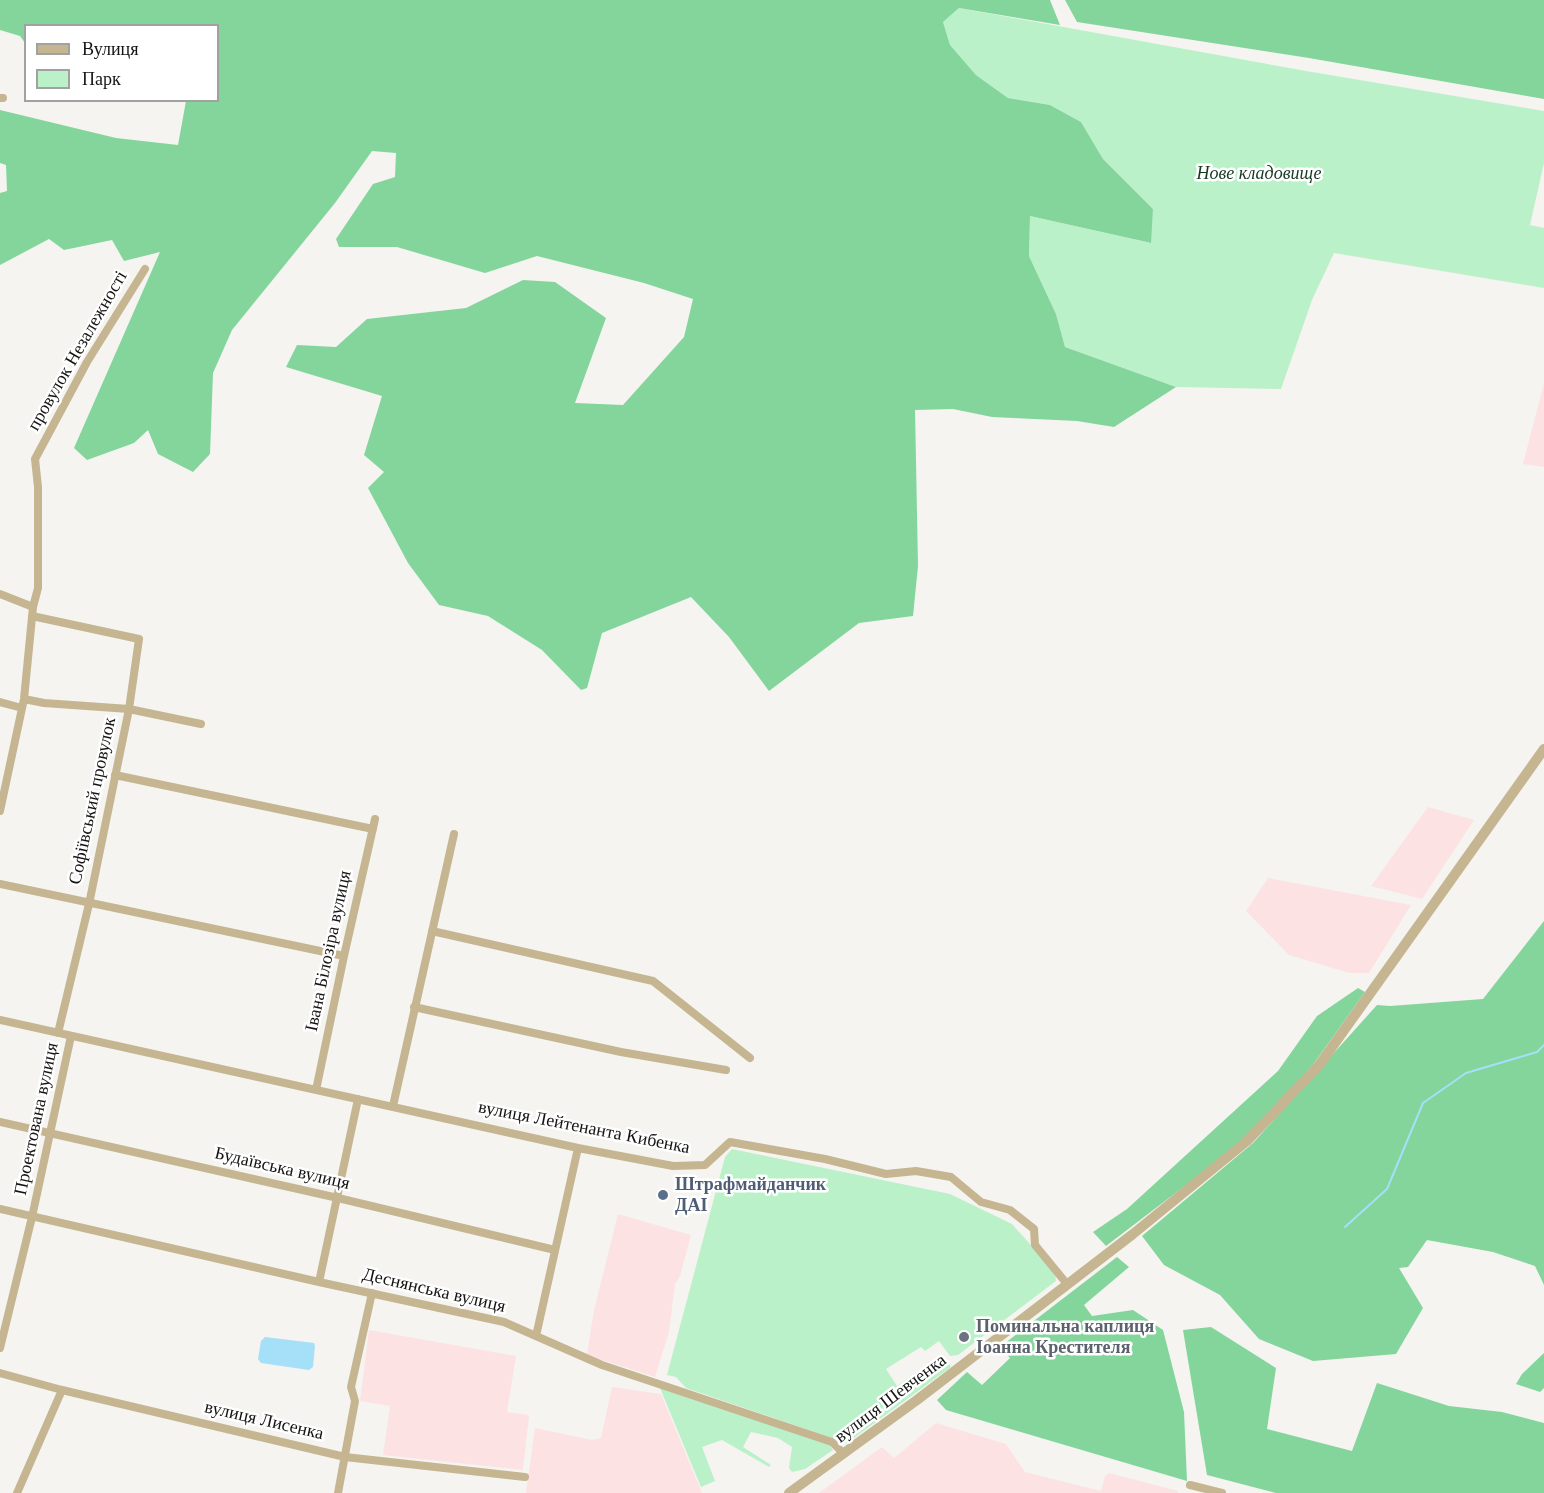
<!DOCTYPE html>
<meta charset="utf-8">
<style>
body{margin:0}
#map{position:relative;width:1544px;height:1493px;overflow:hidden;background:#f5f4f0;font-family:Georgia,serif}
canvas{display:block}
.legend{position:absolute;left:24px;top:24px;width:195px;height:78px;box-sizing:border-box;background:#fff;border:2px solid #a1a1a1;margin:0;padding:8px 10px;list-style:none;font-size:18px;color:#141413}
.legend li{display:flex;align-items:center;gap:12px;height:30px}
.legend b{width:30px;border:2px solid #a1a1a1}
</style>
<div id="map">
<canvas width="1544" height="1493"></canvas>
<ul class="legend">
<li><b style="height:8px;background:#c5b591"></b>Вулиця</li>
<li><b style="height:16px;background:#bbf1c9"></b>Парк</li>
</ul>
</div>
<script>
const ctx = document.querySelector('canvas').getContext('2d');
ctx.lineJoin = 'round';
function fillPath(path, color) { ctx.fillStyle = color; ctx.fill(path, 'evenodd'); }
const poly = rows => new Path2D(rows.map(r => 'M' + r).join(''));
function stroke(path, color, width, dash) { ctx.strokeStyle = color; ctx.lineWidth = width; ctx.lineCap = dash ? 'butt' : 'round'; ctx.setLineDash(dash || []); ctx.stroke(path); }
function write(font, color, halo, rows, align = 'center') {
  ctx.font = font + ' Georgia,serif'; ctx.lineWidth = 5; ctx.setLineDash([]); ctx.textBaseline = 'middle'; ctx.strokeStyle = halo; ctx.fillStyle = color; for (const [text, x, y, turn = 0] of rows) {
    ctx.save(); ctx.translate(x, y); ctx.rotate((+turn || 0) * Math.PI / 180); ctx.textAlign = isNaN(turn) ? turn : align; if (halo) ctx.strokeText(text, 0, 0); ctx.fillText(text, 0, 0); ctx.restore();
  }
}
const industrial = poly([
 [1544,383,1544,467,1523,464],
 [1428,807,1474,820,1422,899,1371,886],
 [1268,878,1411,905,1369,973,1349,973,1289,955,1246,911],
 [618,1214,691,1235,680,1276,675,1284,669,1332,655,1377,587,1355,594,1310],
 [369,1330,516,1356,507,1412,529,1415,523,1470,383,1455,390,1406,360,1401],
 [612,1387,661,1394,702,1493,526,1493,535,1428,592,1440,601,1438],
 [936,1423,1006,1444,1025,1472,1101,1491,1105,1476,1109,1473,1178,1491,1178,1493,819,1493,882,1447,894,1458]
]);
const green = poly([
 [959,8,1306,71,1544,111,1544,163,1530,225,1544,228,1544,288,1334,253,1312,300,1281,389,1176,387,1065,347,1056,314,1029,256,1030,216,1150,243,1153,209,1103,159,1081,122,1050,105,1008,98,976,75,950,45,943,22],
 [732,1149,950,1194,1012,1224,1055,1272,1056,1281,958,1355,950,1356,939,1341,925,1351,921,1347,886,1369,897,1386,940,1356,945,1357,951,1367,847,1443,686,1388,676,1377,667,1375,725,1157],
 [660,1388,829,1444,833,1450,805,1469,792,1472,789,1468,792,1447,778,1438,751,1432,743,1447,771,1465,769,1467,722,1440,702,1447,715,1481,701,1487]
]);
const forest = poly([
 [0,0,1050,0,1060,25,959,8,943,22,950,45,976,75,1008,98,1050,105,1081,122,1103,159,1153,209,1151,243,1030,216,1029,256,1056,314,1065,347,1176,387,1114,427,1077,421,992,417,953,409,915,410,918,566,913,616,859,623,769,691,729,637,691,597,602,633,587,688,581,690,542,650,488,616,439,605,408,563,368,488,384,472,364,455,382,396,286,367,297,345,336,347,367,319,466,308,523,280,555,282,606,318,575,403,623,405,684,337,693,299,644,283,537,256,485,273,397,247,339,247,336,239,373,184,395,177,396,153,372,151,335,203,232,330,213,373,210,454,193,472,158,454,148,430,134,443,87,460,74,448,160,252,124,261,112,240,64,250,49,239,0,265,0,193,7,191,6,165,0,163,0,110,116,138,178,145,186,101,218,100,218,26,26,26,25,43,20,36,0,30],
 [1065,0,1544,0,1544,99,1309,58,1077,22],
 [1544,921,1544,1285,1535,1266,1493,1252,1427,1240,1408,1267,1399,1268,1423,1308,1396,1354,1313,1361,1259,1339,1220,1295,1164,1265,1142,1236,1253,1143,1377,1005,1390,1006,1483,999],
 [1358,988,1365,992,1315,1062,1245,1140,1106,1246,1093,1232,1127,1209,1278,1071,1317,1016],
 [1117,1257,1129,1267,1084,1305,1092,1316,1133,1310,1163,1330,1184,1412,1187,1481,946,1410,937,1400,967,1372,982,1385,1010,1358,1000,1347],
 [1211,1327,1276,1368,1267,1429,1352,1451,1377,1383,1449,1406,1502,1412,1544,1423,1544,1493,1276,1493,1207,1475,1183,1330],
 [1544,1353,1544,1388,1540,1392,1516,1384,1522,1374]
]);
const water = poly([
 [265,1337,314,1343,315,1346,313,1367,309,1370,261,1363,258,1359,261,1341]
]);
const stream = poly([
 [1345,1227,1387,1189,1423,1103,1466,1073,1537,1052,1544,1045]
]);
const minor = poly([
 [0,98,3,98],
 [0,594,33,607],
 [32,616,139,639,129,709,201,724],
 [24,699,44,703,129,709,89,904,58,1033],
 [0,702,22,708],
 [115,775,373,829],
 [0,811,24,699,33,607,38,588,38,487,35,459,87,362,145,269],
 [0,884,344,956],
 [432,931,653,981,750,1058],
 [414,1007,621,1052,726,1070],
 [0,1020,578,1148,673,1166,705,1165,730,1142,825,1159,886,1174,916,1171,951,1177,981,1202,1010,1210,1034,1229,1035,1245,1067,1284],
 [316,1090,344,956,375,819],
 [393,1106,454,834],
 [0,1122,338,1198,555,1250],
 [0,1209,319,1282,504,1322,602,1365,832,1442,844,1454],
 [319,1282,358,1099],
 [536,1336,578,1148],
 [0,1348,32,1217,71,1036],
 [0,1373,62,1390,345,1457,525,1477],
 [1190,1485,1222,1493],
 [17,1493,62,1390],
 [338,1493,355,1401,351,1387,372,1293]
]);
const tertiary = poly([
 [789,1493,917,1400,1133,1234,1247,1141,1320,1064,1544,749]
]);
const markers = [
 [663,1195,6,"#5c6f8a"],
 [964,1337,6,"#6b7280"]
];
const parkNames = [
 ["Нове кладовище",1259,174]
];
const streetNames = [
 ["провулок Незалежності",78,351,-60],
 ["Софіївський провулок",93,801,-78],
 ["Івана Білозіра вулиця",329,951,-78],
 ["Проектована вулиця",37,1119,-78],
 ["вулиця Лейтенанта Кибенка",584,1128,11],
 ["Будаївська вулиця",282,1169,13],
 ["Деснянська вулиця",434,1291,13],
 ["вулиця Шевченка",891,1399,-37],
 ["вулиця Лисенка",264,1421,13]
];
const serviceNames = [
 ["Штрафмайданчик",675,1185],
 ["ДАІ",675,1206]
];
const worshipNames = [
 ["Поминальна каплиця",976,1327],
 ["Іоанна Крестителя",976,1348]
];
fillPath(industrial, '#fde2e4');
fillPath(green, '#bbf1c9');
fillPath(forest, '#83d59c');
fillPath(water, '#a5dff8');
stroke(stream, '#a5dff8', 2);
stroke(minor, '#c5b591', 8);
stroke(tertiary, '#c5b591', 10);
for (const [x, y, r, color] of markers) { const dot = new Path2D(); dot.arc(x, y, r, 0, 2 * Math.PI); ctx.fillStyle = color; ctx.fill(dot); stroke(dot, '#fff', 2); }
write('italic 18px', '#173923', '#fff', parkNames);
write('18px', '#141413', '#fff', streetNames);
write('bold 18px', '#4e5e75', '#fff', serviceNames, 'left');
write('bold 18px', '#5b616d', '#fff', worshipNames, 'left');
</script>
